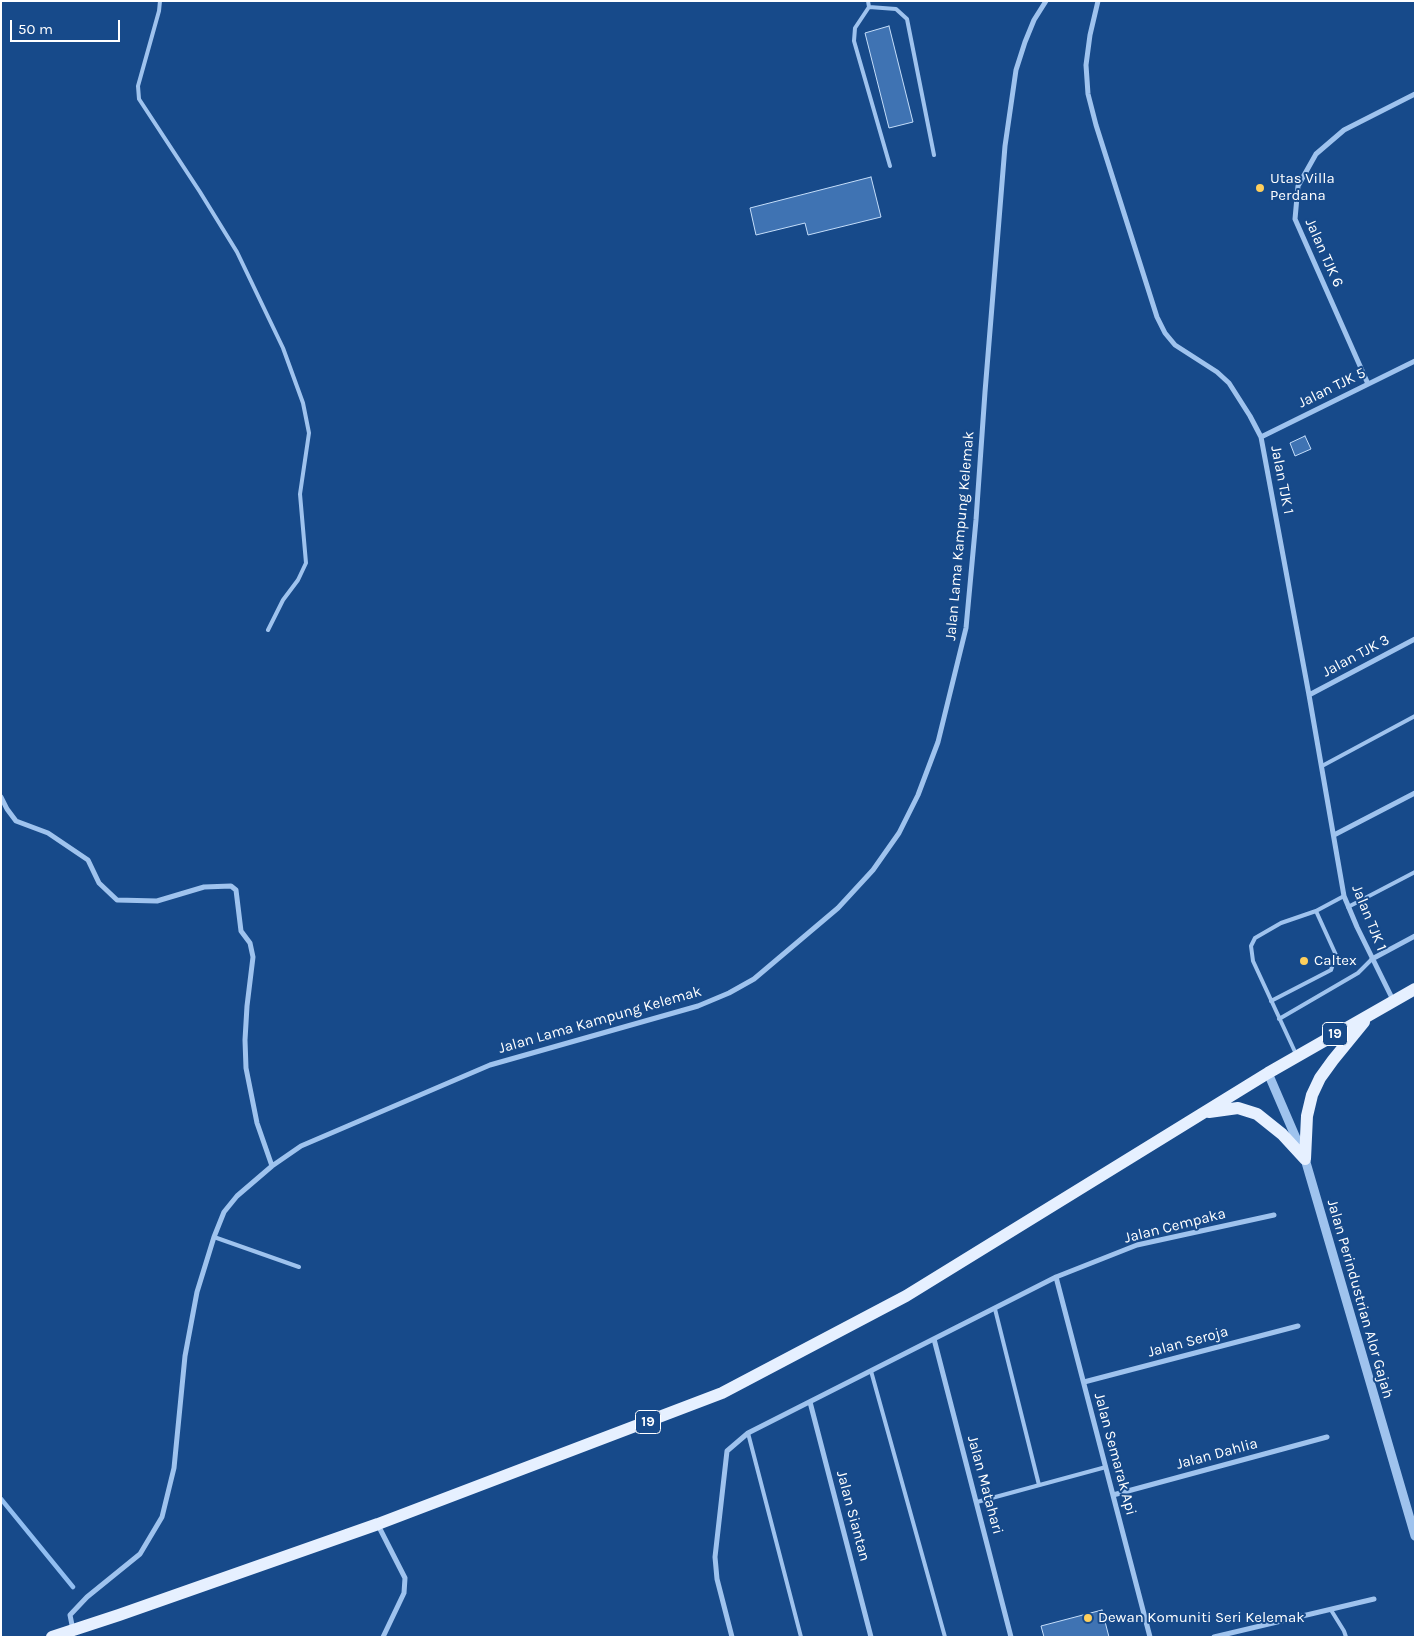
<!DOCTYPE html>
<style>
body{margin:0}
#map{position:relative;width:1416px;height:1638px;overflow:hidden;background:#174a8a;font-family:Karla,sans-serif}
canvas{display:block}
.frame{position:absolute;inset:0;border:2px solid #fff;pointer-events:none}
.scale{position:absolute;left:10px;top:20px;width:110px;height:22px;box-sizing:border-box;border:2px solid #fff;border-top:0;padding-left:6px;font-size:15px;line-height:18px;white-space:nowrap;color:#fff;-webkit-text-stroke:4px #174a8a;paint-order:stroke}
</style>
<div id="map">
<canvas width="1416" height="1638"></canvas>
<div class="frame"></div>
<div class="scale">50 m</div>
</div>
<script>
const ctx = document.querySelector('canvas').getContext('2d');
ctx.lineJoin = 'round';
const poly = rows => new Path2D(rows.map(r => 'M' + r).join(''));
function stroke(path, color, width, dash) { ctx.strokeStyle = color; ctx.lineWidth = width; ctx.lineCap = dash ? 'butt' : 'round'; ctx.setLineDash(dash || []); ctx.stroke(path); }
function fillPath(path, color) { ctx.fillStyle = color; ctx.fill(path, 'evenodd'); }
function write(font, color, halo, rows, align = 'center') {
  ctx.font = font + ' Karla,sans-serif'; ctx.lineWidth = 4; ctx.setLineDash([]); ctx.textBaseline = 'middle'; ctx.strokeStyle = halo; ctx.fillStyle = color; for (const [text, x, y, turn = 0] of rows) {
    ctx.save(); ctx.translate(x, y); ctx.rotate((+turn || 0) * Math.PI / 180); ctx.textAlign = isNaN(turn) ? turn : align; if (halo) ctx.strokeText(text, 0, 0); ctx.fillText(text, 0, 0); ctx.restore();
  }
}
const stream = poly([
 [1,1499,73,1587]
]);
const building = poly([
 [889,26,913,122,889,128,865,33,889,26],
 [871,177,881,217,808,235,805,223,756,235,750,208,871,177],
 [1305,436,1311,449,1295,456,1290,443,1305,436],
 [1102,1610,1109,1637,1044,1637,1041,1626,1102,1610]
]);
const service = poly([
 [160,1,159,11,138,86,139,99,200,192,237,252,283,348,303,403,309,433,300,494,306,563,298,580,283,600,268,630],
 [868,1,869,7,855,28,854,41,890,166],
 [869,7,896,9,907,19,934,155],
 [1322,766,1415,716],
 [1348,907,1415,872],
 [1271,1001,1331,970,1336,955,1316,911],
 [1279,1019,1358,973,1372,959],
 [1296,1054,1253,961,1251,946,1255,938,1281,923,1316,911,1344,896],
 [214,1237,299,1267],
 [995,1309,1039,1485],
 [871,1371,945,1637],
 [748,1433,801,1637],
 [977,1502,1106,1467],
 [1331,1610,1344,1631,1346,1637]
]);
const minor = poly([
 [1098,1,1090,35,1086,65,1088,94,1096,125,1157,317,1165,333,1175,345,1217,372,1229,383,1250,416,1261,437,1309,695,1344,896,1357,927,1393,1000],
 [1368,384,1295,219,1298,186,1316,154,1344,130,1415,94],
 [1261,437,1415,361],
 [1309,695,1415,639],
 [1,797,7,809,16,821,48,833,88,860,99,883,117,900,157,901,204,887,231,886,236,890,241,931,250,943,253,957,247,1006,245,1040,246,1068,257,1123,272,1166],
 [1334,835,1415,793],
 [1372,959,1415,936],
 [1056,1277,1150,1637],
 [934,1339,1011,1637],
 [1084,1382,1298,1326],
 [810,1402,871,1637],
 [1113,1495,1327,1437],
 [378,1525,405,1578,404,1593,383,1637],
 [73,1630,70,1615,87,1597,140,1554,162,1517,174,1468,185,1356,197,1292,214,1237,224,1212,237,1196,272,1166,301,1146,490,1065,698,1006,729,993,754,979,838,908,873,870,899,833,918,795,938,742,966,628,976,520,985,392,1005,146,1016,70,1025,42,1034,20,1046,1],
 [732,1637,717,1579,715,1557,727,1451,748,1433,1056,1277,1137,1245,1274,1215],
 [1214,1637,1374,1599]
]);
const tertiary = poly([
 [1268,1073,1305,1159,1415,1536]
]);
const primary = poly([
 [1209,1112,1238,1108,1257,1114,1282,1134,1305,1159],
 [1305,1159,1307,1116,1312,1095,1320,1078,1333,1060,1364,1022],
 [52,1637,119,1615,378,1524,722,1393,906,1296,1268,1073,1415,989]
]);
const markers = [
 [1260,188,5,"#ffcf5c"],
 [1304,961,5,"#ffcf5c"],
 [1088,1618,5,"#ffcf5c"]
];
const shields = [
 [1335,1034,25],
 [648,1422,25]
];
const shieldNames = [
 ["19",1335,1034],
 ["19",648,1422]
];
const poiNames = [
 ["Utas Villa",1270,179],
 ["Perdana",1270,196],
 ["Caltex",1314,961],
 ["Dewan Komuniti Seri Kelemak",1098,1618]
];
const streetNames = [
 ["Jalan TJK 6",1324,253,66],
 ["Jalan TJK 5",1332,388,-26],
 ["Jalan TJK 1",1282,480,79],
 ["Jalan Lama Kampung Kelemak",960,536,-85],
 ["Jalan TJK 3",1356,656,-28],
 ["Jalan TJK 1",1369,918,68],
 ["Jalan Lama Kampung Kelemak",600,1020,-16],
 ["Jalan Cempaka",1175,1226,-14],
 ["Jalan Perindustrian Alor Gajah",1360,1299,74],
 ["Jalan Seroja",1188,1342,-15],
 ["Jalan Semarak Api",1115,1454,75],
 ["Jalan Dahlia",1217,1454,-15],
 ["Jalan Matahari",985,1485,75],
 ["Jalan Siantan",853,1516,75]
];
stroke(stream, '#91bef1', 4.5);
fillPath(building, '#3f73b3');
stroke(building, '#c5defa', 1);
stroke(service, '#9fc3ee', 4);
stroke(minor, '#9fc3ee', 5);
stroke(tertiary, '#9fc3ee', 9);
stroke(primary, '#e6f0ff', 12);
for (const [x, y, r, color] of markers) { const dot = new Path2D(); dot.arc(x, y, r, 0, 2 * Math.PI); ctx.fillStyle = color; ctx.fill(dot); stroke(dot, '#174a8a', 2); }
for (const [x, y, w] of shields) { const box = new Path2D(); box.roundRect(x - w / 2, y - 11.5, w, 23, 4); ctx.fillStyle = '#174a8a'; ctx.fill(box); stroke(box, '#fff', 1); }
write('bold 14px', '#fff', null, shieldNames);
write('15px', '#fff', '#174a8a', poiNames, 'left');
write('15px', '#fff', '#174a8a', streetNames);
</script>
